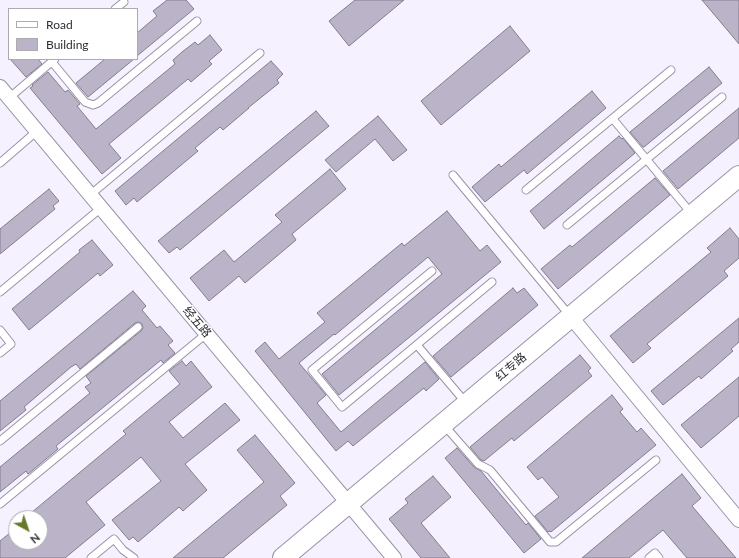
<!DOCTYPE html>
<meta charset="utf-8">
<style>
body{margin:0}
#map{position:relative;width:739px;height:558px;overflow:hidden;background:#f6f1fe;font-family:Lato,sans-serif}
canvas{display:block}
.legend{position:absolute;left:8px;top:8px;width:130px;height:52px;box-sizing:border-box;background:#fff;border:1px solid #acabae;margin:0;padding:5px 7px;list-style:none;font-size:12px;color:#2f2c34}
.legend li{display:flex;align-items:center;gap:8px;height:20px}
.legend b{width:20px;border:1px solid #acabae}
.north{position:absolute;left:8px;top:510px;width:40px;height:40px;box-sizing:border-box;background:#fff;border:1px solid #acabae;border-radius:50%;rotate:140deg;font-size:11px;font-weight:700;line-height:16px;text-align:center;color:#2f2c34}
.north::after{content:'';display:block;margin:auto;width:14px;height:18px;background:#667a2a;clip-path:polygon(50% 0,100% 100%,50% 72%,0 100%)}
</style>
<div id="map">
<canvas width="739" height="558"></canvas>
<ul class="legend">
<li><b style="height:5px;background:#fff"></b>Road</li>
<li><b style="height:11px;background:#bbb3c8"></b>Building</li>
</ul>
<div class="north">N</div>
</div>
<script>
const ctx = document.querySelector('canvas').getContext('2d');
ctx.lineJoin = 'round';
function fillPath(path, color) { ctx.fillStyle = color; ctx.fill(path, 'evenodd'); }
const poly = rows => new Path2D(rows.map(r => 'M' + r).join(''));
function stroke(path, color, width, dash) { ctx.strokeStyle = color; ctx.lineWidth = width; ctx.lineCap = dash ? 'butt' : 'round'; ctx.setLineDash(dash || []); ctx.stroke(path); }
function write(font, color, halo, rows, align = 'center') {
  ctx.font = font + ' Lato,"Noto Sans SC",sans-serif'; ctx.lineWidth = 3; ctx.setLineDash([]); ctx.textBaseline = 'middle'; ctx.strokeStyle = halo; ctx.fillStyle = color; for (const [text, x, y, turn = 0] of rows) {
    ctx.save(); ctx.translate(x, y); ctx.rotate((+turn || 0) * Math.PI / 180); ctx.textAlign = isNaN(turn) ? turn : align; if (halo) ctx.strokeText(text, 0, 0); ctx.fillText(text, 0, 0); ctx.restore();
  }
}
const building = poly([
 [167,0,186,0,194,9,137,56,137,33,157,16,153,11,167,0],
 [355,0,404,0,349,46,329,21,355,0],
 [702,0,739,0,739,44,702,0],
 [510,26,530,51,441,125,421,101,510,26],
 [210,35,222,50,209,61,212,64,191,82,188,79,109,144,121,158,102,174,30,88,33,86,32,85,48,72,65,92,68,90,80,104,77,106,96,129,175,64,173,60,182,52,195,42,198,45,210,35],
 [10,59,38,59,42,64,26,77,10,59],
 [105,59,134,59,88,97,76,83,105,59],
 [271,61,283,74,277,80,279,83,248,108,249,108,223,130,220,127,195,148,198,151,137,202,134,198,126,205,115,191,271,61],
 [709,67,722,83,644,147,643,147,630,132,709,67],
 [592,91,606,108,527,174,524,170,485,202,472,187,499,164,501,167,592,91],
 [739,108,739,138,678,189,663,171,739,108],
 [316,111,329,126,180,250,177,247,169,253,158,241,316,111],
 [378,116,407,150,393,161,375,139,336,172,325,160,378,116],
 [619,136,622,139,623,138,635,153,544,229,530,211,619,136],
 [330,169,346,189,292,234,296,240,245,283,239,276,209,301,190,278,224,250,234,262,282,222,275,215,330,169],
 [655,178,670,195,558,289,541,269,570,245,572,247,655,178],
 [49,189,59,201,53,206,55,209,0,254,0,229,49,189],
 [447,211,480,251,487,245,501,262,339,395,322,374,442,274,428,257,335,335,334,334,299,363,326,395,317,403,341,432,425,362,439,379,426,391,424,388,353,446,348,441,336,451,255,351,265,342,279,359,325,322,317,313,402,243,404,246,447,211],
 [730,228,739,239,739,258,724,271,728,276,647,344,651,348,633,363,610,336,711,252,707,248,730,228],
 [92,240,113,265,100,276,98,273,29,330,12,309,80,252,79,250,92,240],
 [513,288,517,293,524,288,538,305,451,377,433,356,513,288],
 [133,291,146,306,142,310,157,328,160,326,173,341,168,345,175,353,163,363,161,360,56,446,58,449,28,474,26,471,0,492,0,467,90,393,85,387,91,383,86,376,141,331,143,328,142,324,139,322,135,323,80,369,76,364,71,367,24,407,26,410,0,431,0,401,133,291],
 [739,318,739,342,731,349,733,351,701,379,699,376,663,405,651,391,739,318],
 [580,355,591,368,588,371,592,376,514,441,512,438,484,461,481,460,470,447,580,355],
 [182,361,186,366,191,361,212,387,169,422,183,438,225,403,240,420,185,464,207,490,183,511,179,507,138,542,133,537,129,540,112,520,161,481,141,457,86,502,105,525,65,558,0,558,0,541,16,528,16,542,40,542,40,518,25,518,126,434,123,431,180,384,169,371,182,361],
 [739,377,739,416,701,448,681,425,739,377],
 [612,395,623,409,620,412,637,432,641,428,656,445,551,532,550,531,548,532,535,516,559,497,542,477,538,480,527,467,612,395],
 [255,435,295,483,280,496,287,505,223,558,173,558,264,482,237,450,255,435],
 [457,448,474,467,481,471,526,525,528,523,541,539,524,553,445,458,457,448],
 [682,474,701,498,692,506,736,558,687,558,663,530,629,558,582,558,682,474],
 [433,476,451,497,421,523,450,558,421,558,389,519,408,503,405,499,433,476]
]);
const lane = poly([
 [115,9,124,2],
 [52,62,85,102,93,105,98,103,197,21],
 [9,98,55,59],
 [613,119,691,213],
 [0,163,37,131],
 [453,175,571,317],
 [526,190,671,70],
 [90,195,260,53],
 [567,225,722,97],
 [432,271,312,370,342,407,492,282],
 [0,292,101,208],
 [0,330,11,344,0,353],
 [417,345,466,403],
 [444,425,478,464,490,470,550,542,556,542,656,460],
 [0,441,138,327],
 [0,504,206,334],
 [91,558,114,539,123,550,134,558],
 [649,558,655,553,659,558]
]);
const street = poly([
 [0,87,394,558],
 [571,317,739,520]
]);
const secondary = poly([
 [283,558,739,176]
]);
const streetNames = [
 ["经五路",197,322,50],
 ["红专路",511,367,-40]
];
fillPath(building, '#bbb3c8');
stroke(building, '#837c90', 1);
stroke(lane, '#9a92a6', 9);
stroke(street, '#9a92a6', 16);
stroke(secondary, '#9a92a6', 22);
stroke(lane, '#fff', 7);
stroke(street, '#fff', 14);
stroke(secondary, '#fff', 20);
write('12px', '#2f2c34', '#fff', streetNames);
</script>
